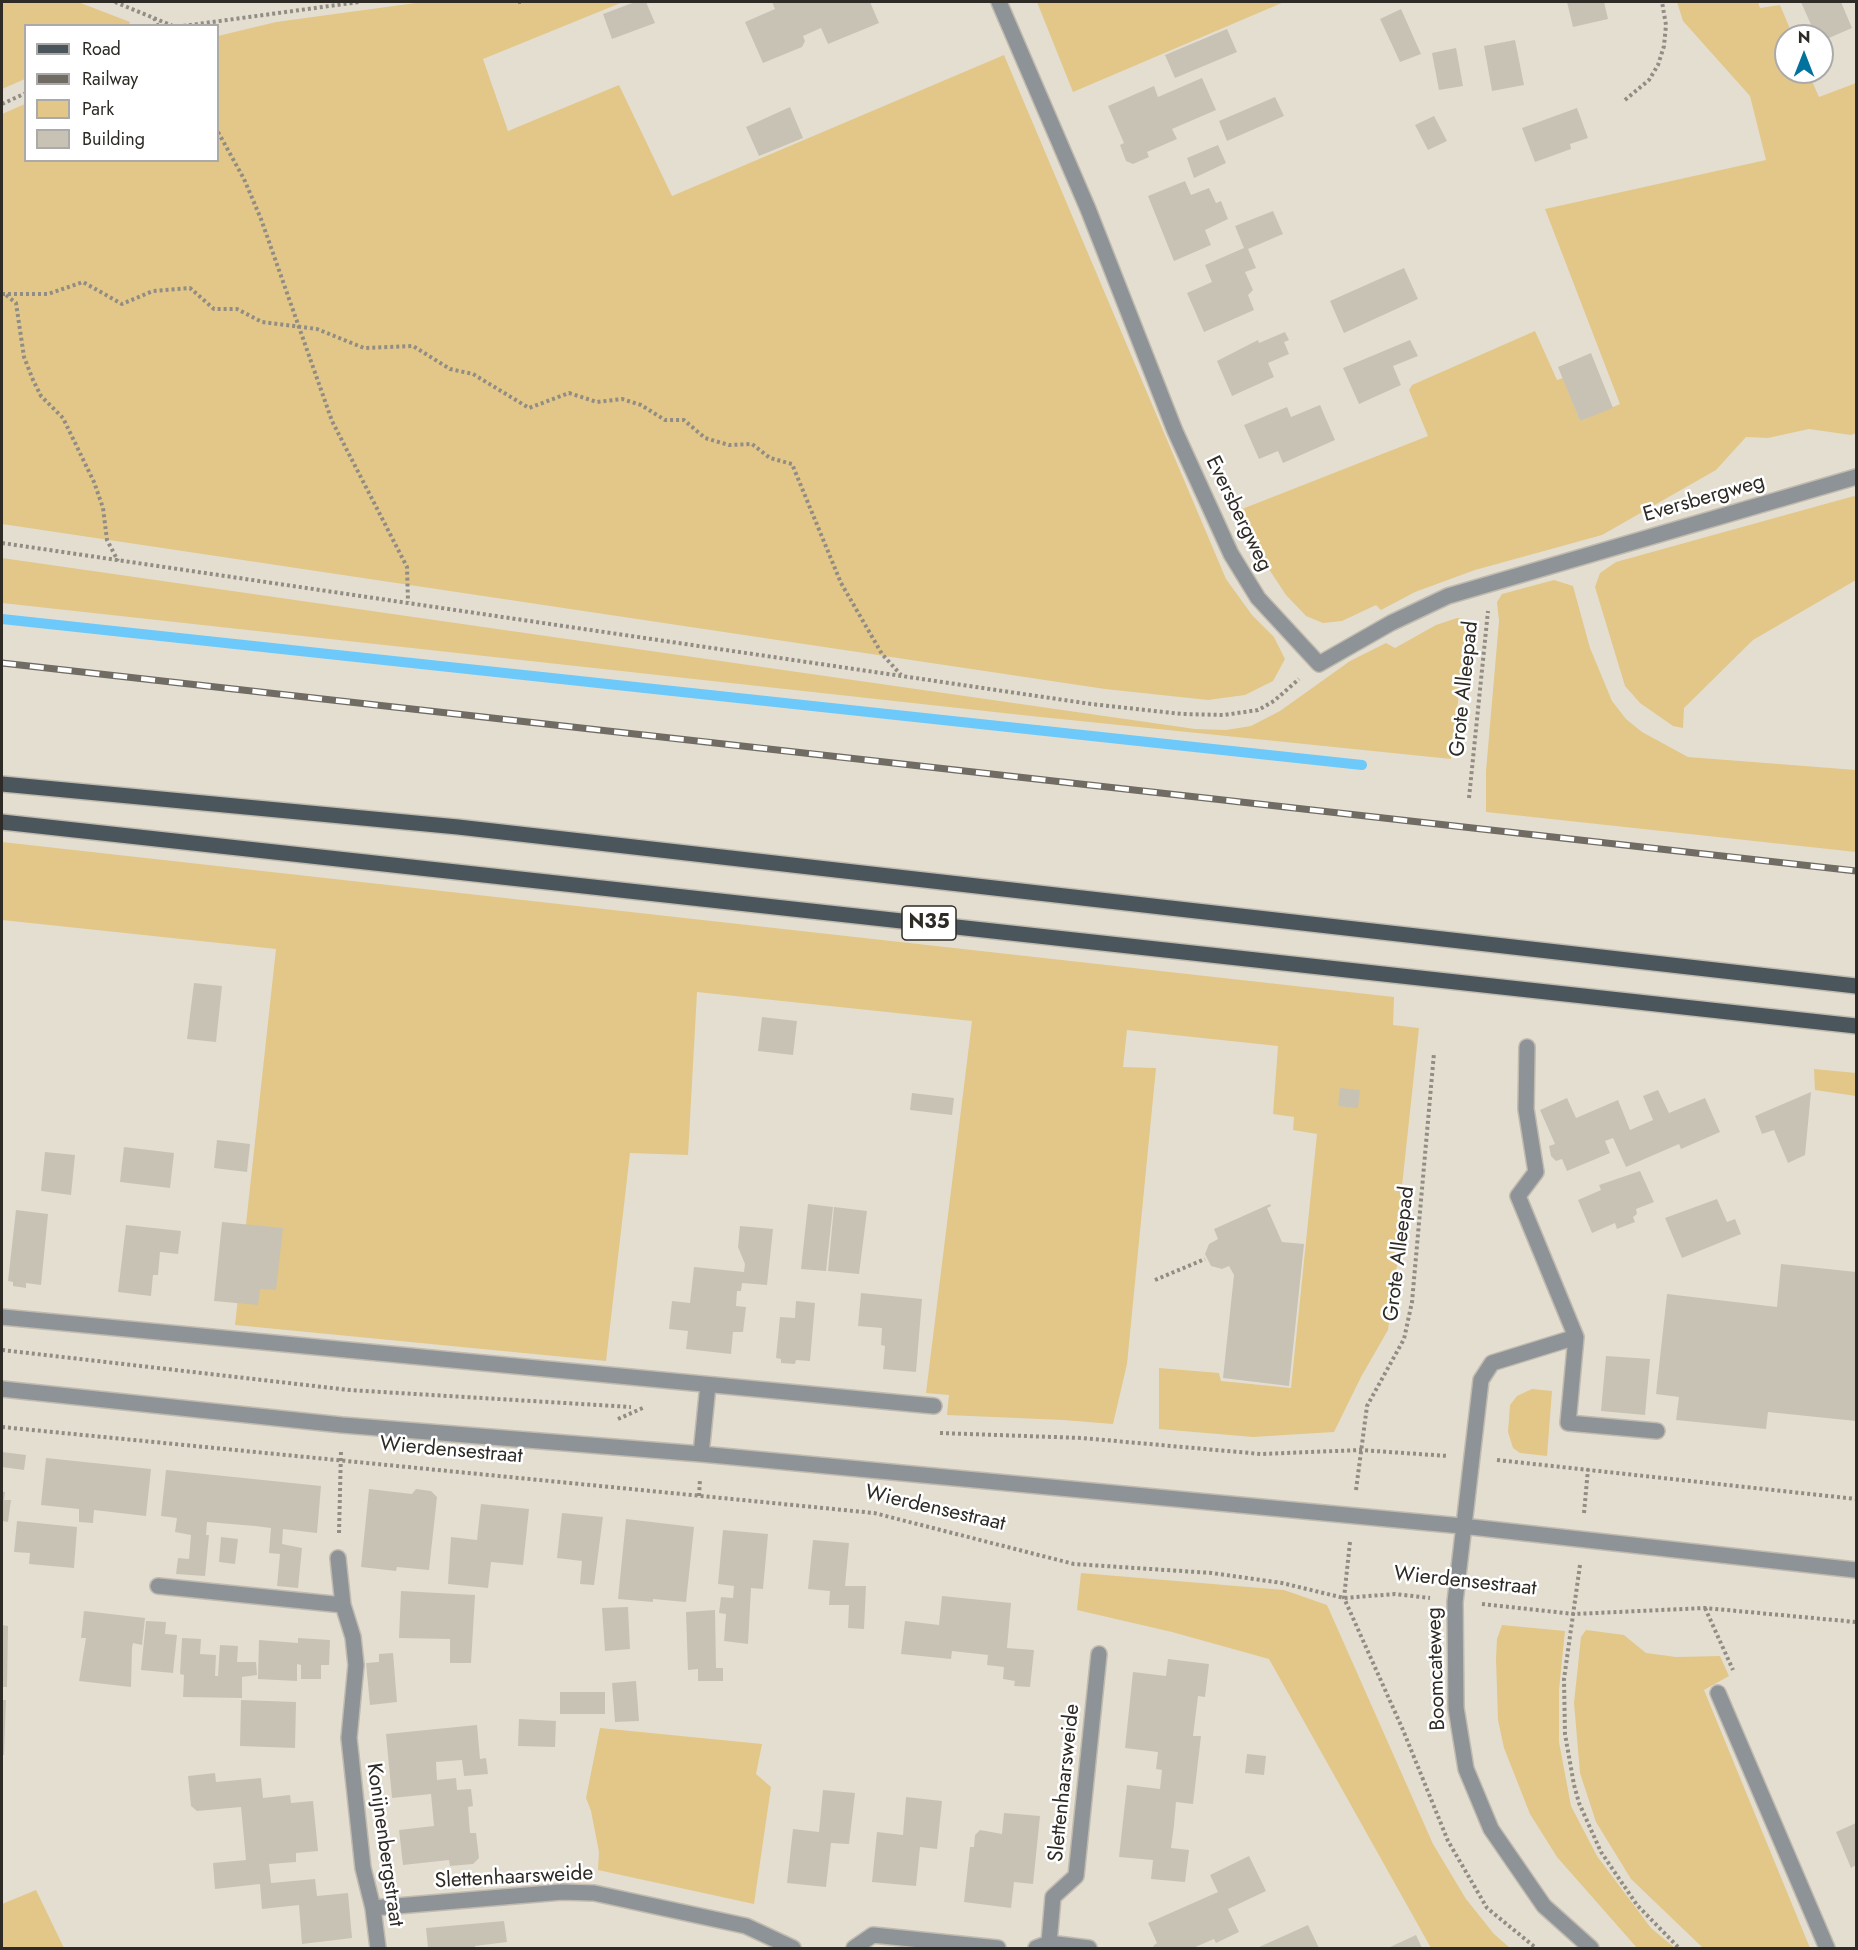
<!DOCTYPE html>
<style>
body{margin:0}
#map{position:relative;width:1858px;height:1950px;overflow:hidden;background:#e4ded1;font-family:Jost,sans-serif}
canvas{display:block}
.frame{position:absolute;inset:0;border:3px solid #2e2b26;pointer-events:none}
.legend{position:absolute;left:24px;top:24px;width:195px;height:138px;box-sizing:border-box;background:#fff;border:2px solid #abaaa8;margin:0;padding:8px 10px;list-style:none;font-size:18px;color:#2e2b26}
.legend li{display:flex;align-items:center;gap:12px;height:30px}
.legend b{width:30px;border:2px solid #abaaa8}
.north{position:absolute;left:1774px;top:24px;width:60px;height:60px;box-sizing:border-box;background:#fff;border:2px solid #abaaa8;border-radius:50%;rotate:0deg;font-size:16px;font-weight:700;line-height:24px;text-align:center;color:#2e2b26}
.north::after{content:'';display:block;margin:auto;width:21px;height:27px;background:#00729c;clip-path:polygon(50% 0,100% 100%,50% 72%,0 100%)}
</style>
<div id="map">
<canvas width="1858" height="1950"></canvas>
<div class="frame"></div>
<ul class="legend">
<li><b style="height:8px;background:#4b565c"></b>Road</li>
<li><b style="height:8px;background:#706c64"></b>Railway</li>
<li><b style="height:16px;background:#e2c788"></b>Park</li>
<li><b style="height:16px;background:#c8c2b5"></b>Building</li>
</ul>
<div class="north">N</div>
</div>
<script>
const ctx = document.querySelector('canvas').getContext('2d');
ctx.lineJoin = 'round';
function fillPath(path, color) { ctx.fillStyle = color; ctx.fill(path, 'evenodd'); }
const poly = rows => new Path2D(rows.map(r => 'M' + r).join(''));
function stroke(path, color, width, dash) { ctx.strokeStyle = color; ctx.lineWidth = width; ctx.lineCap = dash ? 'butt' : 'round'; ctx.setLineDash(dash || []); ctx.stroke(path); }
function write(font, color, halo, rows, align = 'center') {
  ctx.font = font + ' Jost,sans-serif'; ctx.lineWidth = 5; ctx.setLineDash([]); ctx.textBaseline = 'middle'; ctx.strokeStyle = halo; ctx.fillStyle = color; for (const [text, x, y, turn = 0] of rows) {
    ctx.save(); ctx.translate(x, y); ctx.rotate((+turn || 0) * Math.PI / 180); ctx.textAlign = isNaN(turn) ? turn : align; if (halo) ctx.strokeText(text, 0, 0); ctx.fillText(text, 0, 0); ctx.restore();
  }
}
const green = poly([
 [2,2,78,2,130,22,129,25,26,26,25,79,2,89],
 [423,2,623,2,483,59,508,131,619,85,672,196,1004,55,1226,579,1252,615,1274,637,1285,659,1273,681,1245,695,1208,700,1105,689,2,524,2,114,25,104,26,160,218,160,218,36,276,22],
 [1037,2,1284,2,1073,92],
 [1677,2,1758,2,1760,8,1780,5,1793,36,1786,36,1786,72,1808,72,1819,97,1856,83,1856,433,1851,435,1809,429,1768,438,1746,437,1716,470,1602,535,1475,570,1415,592,1381,610,1376,605,1342,621,1323,623,1306,616,1286,595,1255,548,1237,511,1428,436,1409,390,1412,385,1535,331,1557,380,1563,378,1580,421,1620,404,1545,209,1766,160,1750,96,1683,21],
 [1854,496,1856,498,1856,580,1753,640,1684,708,1683,728,1673,726,1640,703,1625,686,1595,587,1600,573,1616,562],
 [2,558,1195,729,1226,730,1251,726,1280,711,1350,661,1386,643,1395,648,1436,625,1457,618,1463,619,1467,627,1451,759,1031,716,2,603],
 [1554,580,1573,586,1590,648,1612,701,1626,719,1642,732,1688,757,1856,770,1856,852,1486,812,1486,771,1499,621,1497,602,1502,594],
 [2,842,1394,997,1393,1025,1419,1028,1395,1251,1398,1258,1388,1330,1361,1377,1334,1432,1253,1437,1159,1429,1159,1368,1219,1373,1221,1381,1291,1388,1317,1134,1293,1130,1294,1117,1273,1114,1278,1046,1127,1030,1123,1067,1156,1068,1127,1364,1113,1424,1063,1420,947,1415,949,1395,926,1393,972,1021,697,992,688,1155,630,1153,606,1361,235,1325,276,949,2,920],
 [1814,1069,1856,1073,1856,1096,1815,1090],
 [1532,1389,1552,1391,1547,1456,1520,1453,1513,1448,1508,1432,1510,1405,1517,1396],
 [1081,1573,1284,1590,1327,1605,1433,1844,1466,1899,1494,1934,1510,1948,1431,1948,1269,1659,1172,1632,1077,1610],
 [1502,1625,1565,1631,1559,1690,1559,1742,1571,1806,1597,1856,1651,1928,1675,1948,1637,1948,1557,1857,1530,1814,1504,1748,1498,1720,1496,1659,1497,1639],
 [1586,1630,1624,1635,1646,1653,1676,1657,1720,1656,1729,1676,1704,1690,1810,1948,1703,1948,1631,1879,1596,1822,1580,1773,1574,1703,1581,1637],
 [600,1728,762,1744,756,1774,771,1787,754,1904,598,1870,599,1852,591,1811,586,1798],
 [36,1890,64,1948,2,1948,2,1904]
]);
const stream = poly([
 [2,619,1362,765]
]);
const building = poly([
 [635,2,646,2,655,23,612,39,603,14],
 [772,2,870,2,879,23,828,44,821,28,803,36,805,41,802,47,763,63,745,22,775,9],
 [1567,2,1604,2,1608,19,1573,27],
 [1801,2,1841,2,1852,28,1822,41,1822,36,1816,36],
 [1401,9,1421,54,1400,62,1380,19],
 [1227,29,1237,52,1175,78,1165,55],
 [1515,40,1524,85,1492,91,1484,46],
 [1456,48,1463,86,1439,90,1432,53],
 [1202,78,1216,110,1172,129,1177,139,1147,152,1149,157,1133,164,1126,161,1120,145,1124,143,1108,106,1154,86,1158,97],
 [1275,97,1284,116,1227,141,1219,121],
 [790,107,803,138,759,156,746,127],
 [1577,108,1588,138,1570,144,1571,149,1535,162,1522,128],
 [1434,116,1447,141,1428,150,1415,125],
 [1218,145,1226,163,1194,178,1187,158],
 [1185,181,1191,195,1209,188,1216,203,1221,201,1228,219,1205,230,1211,245,1174,261,1148,196],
 [1273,211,1283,234,1248,249,1256,268,1245,272,1253,290,1248,295,1254,310,1204,332,1187,293,1212,282,1205,265,1244,248,1235,226],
 [1404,268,1418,299,1344,333,1330,301],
 [1285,332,1289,340,1284,342,1289,354,1268,363,1274,377,1232,396,1217,361,1258,340,1259,343],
 [1410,340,1418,356,1393,366,1401,385,1359,404,1343,368],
 [1591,353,1613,408,1580,421,1558,367],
 [1320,405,1335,440,1283,463,1278,451,1259,459,1244,425,1287,407,1291,417],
 [194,983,222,986,216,1042,187,1039],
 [762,1017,797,1021,793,1055,758,1051],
 [1340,1088,1360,1090,1358,1108,1338,1106],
 [1658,1090,1669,1113,1705,1098,1720,1132,1681,1149,1679,1144,1626,1167,1613,1138,1605,1141,1610,1153,1567,1171,1562,1159,1556,1161,1551,1156,1549,1146,1555,1144,1540,1110,1567,1098,1576,1118,1618,1100,1630,1130,1653,1120,1643,1096],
 [1811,1092,1805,1155,1788,1163,1774,1130,1762,1134,1755,1116],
 [912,1093,954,1098,952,1115,910,1110],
 [217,1140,250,1144,247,1172,214,1168],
 [124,1147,174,1153,170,1188,120,1182],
 [45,1152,75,1155,71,1195,41,1191],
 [1640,1171,1654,1202,1636,1209,1637,1214,1633,1217,1635,1222,1617,1229,1615,1223,1592,1233,1578,1200,1601,1190,1599,1185],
 [1717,1199,1727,1222,1735,1219,1741,1234,1682,1258,1665,1218],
 [808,1204,833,1207,826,1271,801,1269],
 [1270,1204,1271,1206,1267,1208,1282,1242,1304,1244,1289,1386,1223,1378,1234,1275,1229,1266,1222,1269,1211,1266,1205,1254,1209,1244,1218,1239,1214,1229],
 [834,1207,867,1211,859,1274,828,1271],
 [16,1210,48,1214,41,1285,26,1283,26,1288,13,1286,13,1282,8,1281],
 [222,1222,283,1228,276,1290,260,1289,258,1305,214,1301],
 [126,1225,181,1231,178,1254,160,1252,158,1275,153,1275,151,1296,118,1292],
 [740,1226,773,1229,767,1285,742,1283,741,1291,737,1291,736,1306,746,1307,743,1332,733,1332,731,1354,686,1349,688,1331,669,1329,672,1301,690,1303,694,1267,744,1272,745,1264,738,1247],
 [1781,1264,1856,1272,1856,1421,1768,1412,1766,1429,1676,1420,1679,1397,1656,1394,1667,1294,1777,1307],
 [861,1293,922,1299,916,1372,883,1369,885,1346,881,1345,882,1328,858,1326],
 [796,1301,815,1303,810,1361,796,1360,795,1364,781,1363,781,1359,776,1358,780,1317,795,1318],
 [1606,1356,1650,1359,1645,1415,1601,1411],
 [2,1452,26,1455,24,1470,2,1467],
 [46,1458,151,1469,146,1516,94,1510,93,1523,79,1522,79,1509,41,1505],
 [166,1470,321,1486,317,1533,283,1529,282,1544,302,1548,298,1588,277,1586,280,1554,269,1553,271,1528,255,1526,207,1522,206,1535,209,1535,205,1576,176,1574,178,1558,189,1559,191,1535,175,1532,177,1518,161,1516],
 [369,1489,412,1494,416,1489,431,1491,437,1497,429,1570,397,1567,396,1571,361,1567],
 [2,1492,5,1492,4,1500,11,1500,8,1522,2,1521],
 [481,1504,529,1509,523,1565,491,1562,488,1588,448,1584,451,1537,477,1540],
 [562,1513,603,1517,594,1585,580,1584,582,1561,557,1558],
 [626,1519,694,1527,686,1602,653,1599,653,1602,618,1599],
 [17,1521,77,1527,74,1568,29,1564,30,1553,14,1552],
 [723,1530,768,1534,763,1589,751,1588,748,1644,724,1641,726,1614,719,1613,721,1597,733,1598,734,1586,718,1584],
 [221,1537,238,1539,235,1564,219,1562],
 [813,1540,849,1543,845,1586,866,1586,864,1629,848,1628,849,1605,829,1605,830,1591,808,1589],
 [401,1591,475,1595,471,1663,450,1663,450,1639,399,1638],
 [942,1596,1011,1603,1007,1648,1034,1650,1030,1687,1014,1686,1015,1681,1003,1679,1004,1667,987,1665,988,1655,952,1651,951,1659,901,1654,905,1621,939,1625],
 [628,1607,630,1649,605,1651,602,1608],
 [715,1610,716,1668,723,1668,723,1681,698,1681,698,1669,688,1670,686,1612],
 [84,1611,145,1618,142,1645,133,1643,132,1648,131,1687,79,1681,86,1638,81,1638],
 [146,1621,166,1622,165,1634,177,1635,173,1673,141,1670],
 [2,1625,8,1626,7,1687,2,1687],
 [182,1638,201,1639,200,1654,216,1655,215,1676,218,1676,220,1645,238,1646,237,1662,256,1662,257,1675,242,1677,242,1698,183,1697,184,1675,180,1674],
 [298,1638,330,1640,329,1665,321,1665,321,1679,301,1679,301,1665,297,1664,297,1681,258,1679,259,1640,298,1643],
 [393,1653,397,1702,370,1705,366,1663,379,1662,379,1654],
 [1168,1659,1209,1664,1205,1697,1198,1696,1193,1736,1201,1736,1193,1804,1176,1802,1174,1825,1171,1848,1189,1850,1185,1882,1151,1879,1153,1860,1119,1857,1127,1785,1160,1789,1162,1770,1156,1769,1158,1752,1125,1748,1133,1672,1166,1676],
 [636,1681,639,1721,615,1722,612,1683],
 [560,1692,605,1692,605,1714,560,1714],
 [2,1700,6,1700,4,1755,2,1755],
 [241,1700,296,1702,295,1748,240,1746],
 [519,1719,556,1721,555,1747,518,1746],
 [477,1725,480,1759,486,1758,488,1774,464,1776,462,1760,436,1762,437,1780,456,1778,457,1790,471,1789,473,1806,468,1807,470,1833,476,1833,479,1858,473,1864,450,1866,449,1860,403,1865,399,1830,434,1826,431,1794,392,1798,386,1734],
 [1247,1754,1266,1756,1264,1775,1245,1773],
 [215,1773,216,1782,261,1778,263,1798,290,1795,291,1803,313,1801,318,1851,296,1853,296,1862,269,1864,271,1883,315,1879,317,1896,348,1893,352,1938,302,1944,299,1905,262,1909,260,1884,215,1889,213,1863,246,1860,241,1807,197,1811,191,1806,188,1776],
 [823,1790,855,1793,849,1844,831,1843,826,1887,787,1883,793,1829,819,1832],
 [906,1797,942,1801,937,1849,920,1847,916,1886,872,1882,877,1832,903,1835],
 [1004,1813,1040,1816,1033,1884,1014,1882,1011,1908,964,1902,970,1847,974,1847,975,1835,980,1830,1002,1834],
 [1856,1823,1856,1865,1851,1868,1836,1832],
 [1249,1856,1266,1891,1228,1909,1239,1932,1216,1943,1214,1939,1193,1948,1154,1948,1153,1946,1157,1943,1148,1923,1218,1892,1210,1875],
 [504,1921,507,1942,475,1946,475,1948,428,1948,426,1928],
 [1308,1925,1319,1948,1257,1948],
 [1416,1935,1422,1948,1388,1948]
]);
const path = poly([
 [115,2,173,26],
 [518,2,522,2],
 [154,18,158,26],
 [183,26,359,2],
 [1625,100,1649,80,1658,65,1664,46,1666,25,1662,2],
 [2,104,26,93],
 [218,132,244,179,261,219,332,421,407,567,408,602],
 [2,294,48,294,83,282,122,304,153,291,190,288,214,309,237,309,262,322,317,329,364,348,413,346,450,369,473,374,529,408,569,393,597,402,622,399,641,405,665,420,684,420,705,438,729,445,752,444,770,458,792,464,841,583,882,654,901,675],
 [6,295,16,303,24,357,33,380,41,396,63,418,94,482,103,508,107,540,118,561],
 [2,543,1091,704,1182,714,1224,715,1258,710,1274,701,1299,679],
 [1469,798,1488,611],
 [1155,1280,1205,1259],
 [2,1350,349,1390,631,1407],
 [618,1419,645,1407],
 [2,1427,874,1513,1074,1564,1212,1573,1282,1583,1344,1598,1395,1594,1430,1598],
 [940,1433,1082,1438,1261,1454,1360,1450,1448,1456],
 [1497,1460,1856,1499],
 [1356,1490,1367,1406,1404,1339,1412,1302,1434,1053],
 [699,1496,700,1479],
 [1584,1513,1588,1469],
 [339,1533,341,1450],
 [1350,1542,1344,1598,1403,1730,1448,1841,1487,1908,1536,1948],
 [1580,1565,1564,1679,1565,1734,1574,1785,1579,1803,1601,1852,1637,1905,1679,1948],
 [1482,1604,1574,1614,1705,1608,1856,1622],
 [1705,1608,1733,1670]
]);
const minor = poly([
 [999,2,1088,209,1175,431,1231,554,1258,598,1319,664,1391,623,1448,596,1856,477],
 [1527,1047,1526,1109,1536,1172,1518,1196,1576,1337,1492,1363,1481,1380,1455,1602,1456,1708,1466,1769,1491,1829,1544,1906,1591,1948],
 [2,1317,934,1406],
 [1576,1337,1568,1423,1657,1431],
 [2,1389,342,1425,701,1454,1462,1526,1856,1570],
 [701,1454,708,1385],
 [338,1558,343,1605,353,1637,356,1665,349,1738,363,1868,373,1908,378,1948],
 [158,1586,343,1605],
 [1718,1693,1827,1948],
 [373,1908,562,1892,594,1893,746,1926,793,1948],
 [1049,1943,1053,1897,1076,1876,1099,1654],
 [854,1948,873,1935,998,1948],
 [1036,1948,1049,1943,1089,1948]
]);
const major = poly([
 [2,784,458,827,1856,986],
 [2,822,1856,1026]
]);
const rail = poly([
 [2,663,1856,871]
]);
const shields = [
 [929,923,54]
];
const shieldNames = [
 ["N35",929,923]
];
const streetNames = [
 ["Eversbergweg",1704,499,-16],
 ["Eversbergweg",1238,514,64],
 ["Grote Alleepad",1465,689,-84],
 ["Grote Alleepad",1400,1254,-83],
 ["Wierdensestraat",451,1451,5],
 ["Wierdensestraat",935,1509,13],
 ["Wierdensestraat",1465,1582,6],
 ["Boomcateweg",1437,1669,-92],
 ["Slettenhaarsweide",1065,1783,-84],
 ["Konijnenbergstraat",384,1845,82],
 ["Slettenhaarsweide",514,1878,-3]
];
fillPath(green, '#e2c788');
stroke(stream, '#6cc9f9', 10);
fillPath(building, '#c8c2b5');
stroke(minor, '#c0baaf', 18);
stroke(major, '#c0baaf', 18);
stroke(path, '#928d84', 4, [3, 3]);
stroke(minor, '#8d9397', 15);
stroke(major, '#4b565c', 15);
stroke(rail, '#706c64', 7);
stroke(rail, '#fff', 4.5, [14]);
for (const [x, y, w] of shields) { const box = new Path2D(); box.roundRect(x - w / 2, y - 17, w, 34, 4.5); ctx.fillStyle = '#fff'; ctx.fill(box); stroke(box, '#2e2b26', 1.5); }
write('bold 20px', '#2e2b26', null, shieldNames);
write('21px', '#2e2b26', '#fff', streetNames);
</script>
